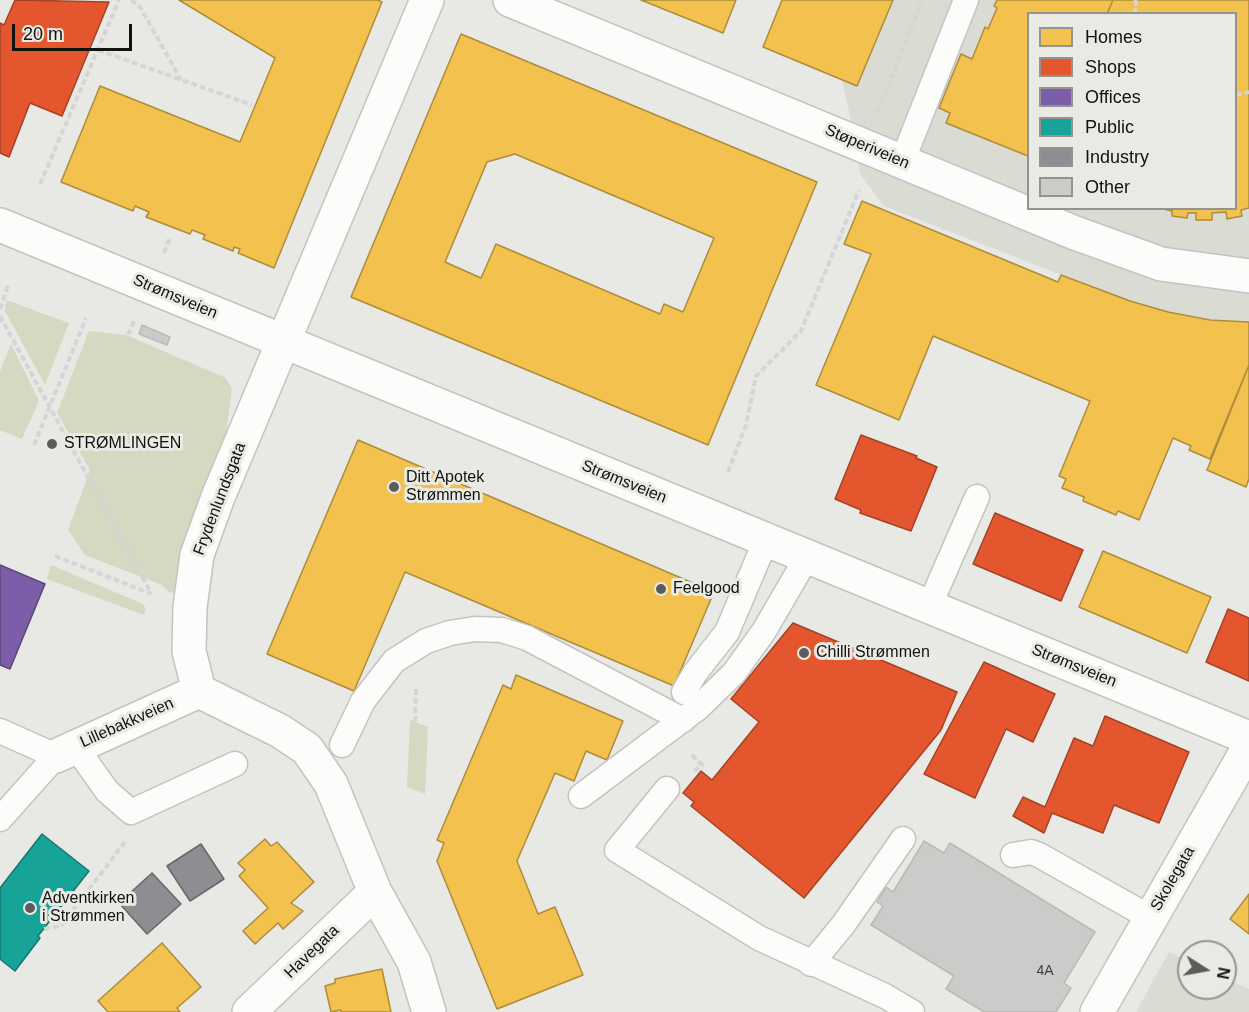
<!DOCTYPE html>
<meta charset="utf-8">
<style>
body{margin:0}
#map{position:relative;width:1249px;height:1012px;overflow:hidden;background:#e8e9e5;font-family:Arial,sans-serif}
canvas{display:block}
.legend{position:absolute;left:1027px;top:12px;width:210px;height:198px;box-sizing:border-box;background:#e9eae4;border:2px solid #93948f;margin:0;padding:8px 10px;list-style:none;font-size:18px;color:#11120f}
.legend li{display:flex;align-items:center;gap:12px;height:30px}
.legend b{width:30px;border:2px solid #93948f}
.north{position:absolute;left:1177px;top:940px;width:60px;height:60px;box-sizing:border-box;background:#e9eae4;border:2px solid #93948f;border-radius:50%;rotate:101deg;font-size:16px;font-weight:700;line-height:24px;text-align:center;color:#11120f}
.north::after{content:'';display:block;margin:auto;width:21px;height:27px;background:#5c5d5a;clip-path:polygon(50% 0,100% 100%,50% 72%,0 100%)}
.scale{position:absolute;left:12px;top:24px;width:120px;height:27px;box-sizing:border-box;border:3px solid #11120f;border-top:0;padding-left:8px;font-size:18px;line-height:21px;white-space:nowrap;color:#11120f;-webkit-text-stroke:4px #e9eae4;paint-order:stroke}
</style>
<div id="map">
<canvas width="1249" height="1012"></canvas>
<ul class="legend">
<li><b style="height:16px;background:#f2c14e"></b>Homes</li>
<li><b style="height:16px;background:#e4572e"></b>Shops</li>
<li><b style="height:16px;background:#7b5ea7"></b>Offices</li>
<li><b style="height:16px;background:#17a398"></b>Public</li>
<li><b style="height:16px;background:#8d8d92"></b>Industry</li>
<li><b style="height:16px;background:#cbccca"></b>Other</li>
</ul>
<div class="north">N</div>
<div class="scale">20 m</div>
</div>
<script>
const ctx = document.querySelector('canvas').getContext('2d');
ctx.lineJoin = 'round';
function fillPath(path, color) { ctx.fillStyle = color; ctx.fill(path, 'evenodd'); }
const poly = rows => new Path2D(rows.map(r => 'M' + r).join(''));
function stroke(path, color, width, dash) { ctx.strokeStyle = color; ctx.lineWidth = width; ctx.lineCap = dash ? 'butt' : 'round'; ctx.setLineDash(dash || []); ctx.stroke(path); }
function write(font, color, halo, rows, align = 'center') {
  ctx.font = font + ' Arial,sans-serif'; ctx.lineWidth = 6; ctx.setLineDash([]); ctx.textBaseline = 'middle'; ctx.strokeStyle = halo; ctx.fillStyle = color; for (const [text, x, y, turn = 0] of rows) {
    ctx.save(); ctx.translate(x, y); ctx.rotate((+turn || 0) * Math.PI / 180); ctx.textAlign = isNaN(turn) ? turn : align; if (halo) ctx.strokeText(text, 0, 0); ctx.fillText(text, 0, 0); ctx.restore();
  }
}
const built = poly([
 [824,0,1249,0,1249,321,1181,318,1118,297,884,206,860,174,855,139],
 [1028,14,1236,14,1236,208,1028,208],
 [1169,952,1189,961,1189,988,1225,988,1225,978,1249,989,1249,1012,1136,1012]
]);
const green = poly([
 [6,300,69,323,45,385,5,311],
 [89,331,126,335,226,378,232,389,226,433,187,530,185,549,174,593,169,592,162,585,85,555,68,530,90,470,57,413],
 [11,344,39,401,22,439,0,430,0,372],
 [51,565,143,604,146,609,144,615,47,579],
 [410,720,428,727,425,794,407,787]
]);
const homes = poly([
 [179,0,378,0,382,2,274,268,238,253,240,249,234,247,233,251,203,239,205,235,192,230,190,234,146,217,149,212,135,206,133,211,61,182,100,86,240,142,275,58,179,0],
 [641,0,736,0,723,33,641,0],
 [782,0,893,0,857,86,763,47,782,0],
 [997,0,1113,0,1107,14,1028,14,1028,156,946,123,950,113,939,108,961,54,972,59,985,27,988,29,997,8,994,6,997,0],
 [1113,0,1249,0,1249,208,1241,210,1242,216,1227,219,1226,212,1212,213,1212,220,1196,220,1196,213,1188,213,1187,218,1172,216,1172,211,1163,209,1236,208,1236,14,1107,14,1113,0],
 [461,34,817,182,708,445,351,297,461,34],
 [515,154,714,238,683,312,664,304,660,314,496,244,481,278,445,262,487,162,515,154],
 [862,201,1058,282,1061,275,1130,301,1168,312,1210,320,1249,322,1249,365,1210,459,1189,450,1191,446,1173,438,1139,520,1118,511,1116,515,1083,501,1084,497,1062,488,1066,479,1059,476,1090,401,933,336,899,420,816,385,871,254,844,244,862,201],
 [1249,365,1249,479,1246,487,1207,470,1249,365],
 [358,440,714,592,674,686,405,572,354,691,267,654,358,440],
 [1103,551,1211,597,1187,653,1079,607,1103,551],
 [516,675,623,721,607,760,586,751,574,781,555,773,517,861,538,914,555,907,583,975,497,1009,437,861,444,843,437,840,503,685,511,689,516,675],
 [265,839,271,846,277,842,314,882,291,903,303,911,283,929,278,923,255,944,243,931,268,908,239,876,245,870,238,863,265,839],
 [1249,894,1249,934,1230,919,1249,894],
 [162,943,201,987,177,1008,180,1012,108,1012,98,1001,162,943],
 [382,969,391,1012,341,1012,341,1010,331,1012,325,986,335,983,335,979,382,969]
]);
const shops = poly([
 [15,0,109,2,62,116,30,103,9,157,0,153,0,23,4,25,15,0],
 [861,435,917,456,916,458,937,467,911,531,860,513,861,510,835,499,861,435],
 [995,513,1083,550,1061,601,973,564,995,513],
 [1228,609,1249,618,1249,681,1206,662,1228,609],
 [793,623,957,692,941,730,804,898,691,806,694,802,683,793,701,771,712,780,759,722,731,699,793,623],
 [984,662,1055,694,1033,742,1006,729,975,798,924,774,984,662],
 [1105,716,1189,752,1159,823,1114,805,1103,833,1052,813,1044,833,1013,816,1023,797,1045,807,1074,738,1093,746,1105,716]
]);
const offices = poly([
 [0,565,45,584,10,669,0,665,0,565]
]);
const public = poly([
 [42,834,89,871,38,936,40,938,15,971,0,959,0,888,42,834]
]);
const industry = poly([
 [201,844,224,879,190,901,167,866,201,844],
 [152,873,181,904,147,934,119,903,152,873]
]);
const building = poly([
 [142,325,170,337,167,345,139,334,142,325],
 [924,841,944,853,950,843,1095,932,1064,983,1071,988,1056,1012,984,1012,946,989,954,976,871,925,883,906,877,902,886,887,893,892,924,841]
]);
const path = poly([
 [131,0,140,7,181,80],
 [1134,14,1137,7,1135,0],
 [98,50,252,105],
 [1236,95,1249,92],
 [878,112,922,0],
 [40,184,119,0],
 [164,253,170,237],
 [0,309,8,285],
 [0,316,151,593],
 [128,335,135,319],
 [34,445,86,318],
 [728,472,746,425,756,376,801,331,859,190],
 [55,556,152,594],
 [415,722,416,687],
 [692,755,702,765,694,771],
 [44,929,61,926,125,842]
]);
const service = poly([
 [902,162,966,0],
 [929,607,977,497],
 [684,692,695,673,727,632,766,540],
 [0,731,56,756,0,819],
 [342,745,363,701,394,661,426,641,450,633,475,629,502,630,527,638,683,720],
 [75,746,107,791,131,812,235,764],
 [667,789,617,850,759,938,885,996,912,1012],
 [581,796,698,708,734,673,764,631,807,557],
 [1013,855,1031,852,1039,855,1151,918],
 [811,964,843,925,903,839]
]);
const minor = poly([
 [427,0,218,497,197,555,190,607,189,651,199,691,280,731,307,749,331,784,375,892,414,962,429,1012],
 [510,0,1075,233,1161,264,1249,276],
 [56,756,199,691],
 [249,1012,375,892],
 [1097,1012,1249,747]
]);
const secondary = poly([
 [0,225,1249,738]
]);
const markers = [
 [52,444,6,"#5c5d5a"],
 [394,487,6,"#5c5d5a"],
 [661,589,6,"#5c5d5a"],
 [804,653,6,"#5c5d5a"],
 [30,908,6,"#5c5d5a"]
];
const numberNames = [
 ["4A",1045,971]
];
const streetNames = [
 ["Støperiveien",867,147,23],
 ["Strømsveien",175,297,23],
 ["Strømsveien",624,482,22],
 ["Frydenlundsgata",220,499,-69],
 ["Strømsveien",1074,666,22],
 ["Lillebakkveien",127,723,-24],
 ["Skolegata",1173,879,-60],
 ["Havegata",312,952,-44]
];
const poiNames = [
 ["STRØMLINGEN",64,444],
 ["Ditt Apotek",406,478],
 ["Strømmen",406,496],
 ["Feelgood",673,589],
 ["Chilli Strømmen",816,653],
 ["Adventkirken",42,899],
 ["i Strømmen",42,917]
];
fillPath(built, '#dadcd3');
fillPath(green, '#d4d9c2');
fillPath(homes, '#f2c14e');
stroke(homes, '#ae8c3b', 1.5);
fillPath(shops, '#e4572e');
stroke(shops, '#a54225', 1.5);
fillPath(offices, '#7b5ea7');
stroke(offices, '#5b4779', 1.5);
fillPath(public, '#17a398');
stroke(public, '#15786f', 1.5);
fillPath(industry, '#8d8d92');
stroke(industry, '#68686b', 1.5);
fillPath(building, '#cbccca');
stroke(building, '#babbb8', 1.5);
stroke(service, '#c3c4c1', 27);
stroke(minor, '#c3c4c1', 36);
stroke(secondary, '#c3c4c1', 36);
stroke(path, '#d5d5d5', 4, [6, 3]);
stroke(service, '#fcfcfb', 24);
stroke(minor, '#fcfcfb', 33);
stroke(secondary, '#fcfcfb', 33);
for (const [x, y, r, color] of markers) { const dot = new Path2D(); dot.arc(x, y, r, 0, 2 * Math.PI); ctx.fillStyle = color; ctx.fill(dot); stroke(dot, '#e9eae4', 2); }
write('14px', '#40403e', null, numberNames);
write('16px', '#11120f', '#e9eae4', streetNames);
write('16px', '#11120f', '#e9eae4', poiNames, 'left');
</script>
